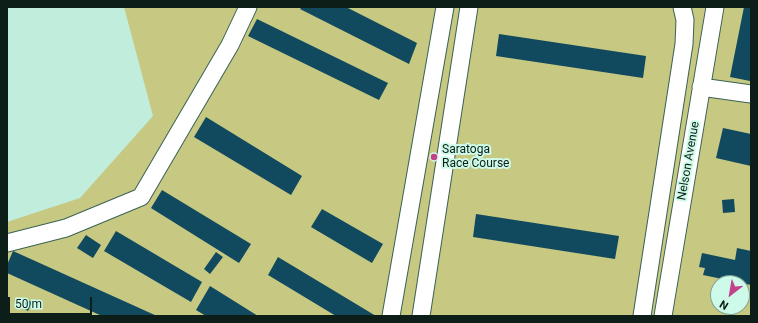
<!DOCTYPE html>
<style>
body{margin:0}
#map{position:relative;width:758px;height:323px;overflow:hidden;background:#c1eddc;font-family:Roboto,sans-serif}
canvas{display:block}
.frame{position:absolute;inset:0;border:8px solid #0d1e18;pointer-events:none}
.north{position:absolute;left:710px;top:275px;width:40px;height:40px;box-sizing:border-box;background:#cefbe9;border:1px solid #81a395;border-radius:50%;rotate:211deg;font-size:11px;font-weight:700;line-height:16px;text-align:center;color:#0d1e18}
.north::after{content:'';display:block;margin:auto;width:14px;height:18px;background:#c3428b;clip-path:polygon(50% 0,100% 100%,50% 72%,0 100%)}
.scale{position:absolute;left:8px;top:297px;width:84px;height:18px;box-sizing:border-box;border:2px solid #0d1e18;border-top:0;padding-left:5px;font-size:12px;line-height:14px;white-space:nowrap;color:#0d1e18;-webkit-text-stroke:3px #cefbe9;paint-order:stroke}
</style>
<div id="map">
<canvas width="758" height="323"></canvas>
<div class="frame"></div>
<div class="north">N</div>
<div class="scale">50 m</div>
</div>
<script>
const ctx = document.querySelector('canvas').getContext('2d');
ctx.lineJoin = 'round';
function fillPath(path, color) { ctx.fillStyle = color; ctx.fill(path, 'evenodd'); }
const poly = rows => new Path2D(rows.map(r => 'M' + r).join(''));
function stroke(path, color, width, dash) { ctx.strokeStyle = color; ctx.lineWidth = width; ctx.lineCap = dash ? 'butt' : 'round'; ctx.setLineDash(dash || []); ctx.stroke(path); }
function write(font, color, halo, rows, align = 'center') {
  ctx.font = font + ' Roboto,sans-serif'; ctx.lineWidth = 4; ctx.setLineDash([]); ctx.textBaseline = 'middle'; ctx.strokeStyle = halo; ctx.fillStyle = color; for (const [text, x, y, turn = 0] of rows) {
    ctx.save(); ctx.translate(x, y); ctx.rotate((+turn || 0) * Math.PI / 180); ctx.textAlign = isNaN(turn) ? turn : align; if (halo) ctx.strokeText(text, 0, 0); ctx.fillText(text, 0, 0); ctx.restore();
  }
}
const green = poly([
 [124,7,751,7,751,316,7,316,7,222,80,198,153,116],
 [718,283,742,283,742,307,718,307]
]);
const building = poly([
 [302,7,346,7,417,43,409,64,300,9],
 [744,7,751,7,751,74,750,81,730,77],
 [257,19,388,83,379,100,248,36],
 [499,34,646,56,643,78,496,56],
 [206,117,302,176,291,195,194,137],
 [723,128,751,134,751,166,716,158],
 [162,190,251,244,239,263,151,208],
 [734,199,735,212,723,213,722,200],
 [322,209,383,244,372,263,311,227],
 [476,214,619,236,615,259,473,237],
 [116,231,202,282,191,302,104,251],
 [86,235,101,245,93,258,77,248],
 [737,248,751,251,751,285,703,275,705,268,699,267,702,253,735,260],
 [13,251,157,316,102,316,7,273,7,265],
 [216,252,223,257,210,274,204,269],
 [278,257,376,316,336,316,268,275],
 [210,286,258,316,206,316,196,310],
 [24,298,32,302,28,311,20,307]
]);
const minor = poly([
 [701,87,751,94],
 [7,243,66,228,141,197,230,45,248,7],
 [391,316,445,7],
 [421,316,469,7],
 [642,316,684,44,685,20,682,7],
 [663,316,715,7]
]);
const markers = [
 [434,157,4,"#c3428b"]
];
const poiNames = [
 ["Saratoga",442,150],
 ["Race Course",442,164]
];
const streetNames = [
 ["Nelson Avenue",689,161,-80]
];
fillPath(green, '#c7c882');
fillPath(building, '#11495f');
stroke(minor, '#3a6254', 19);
stroke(minor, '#fff', 17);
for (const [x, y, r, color] of markers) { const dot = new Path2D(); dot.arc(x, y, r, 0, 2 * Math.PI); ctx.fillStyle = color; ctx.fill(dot); stroke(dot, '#cefbe9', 1.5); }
write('12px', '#0d1e18', '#cefbe9', poiNames, 'left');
write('12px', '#0d1e18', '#cefbe9', streetNames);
</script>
